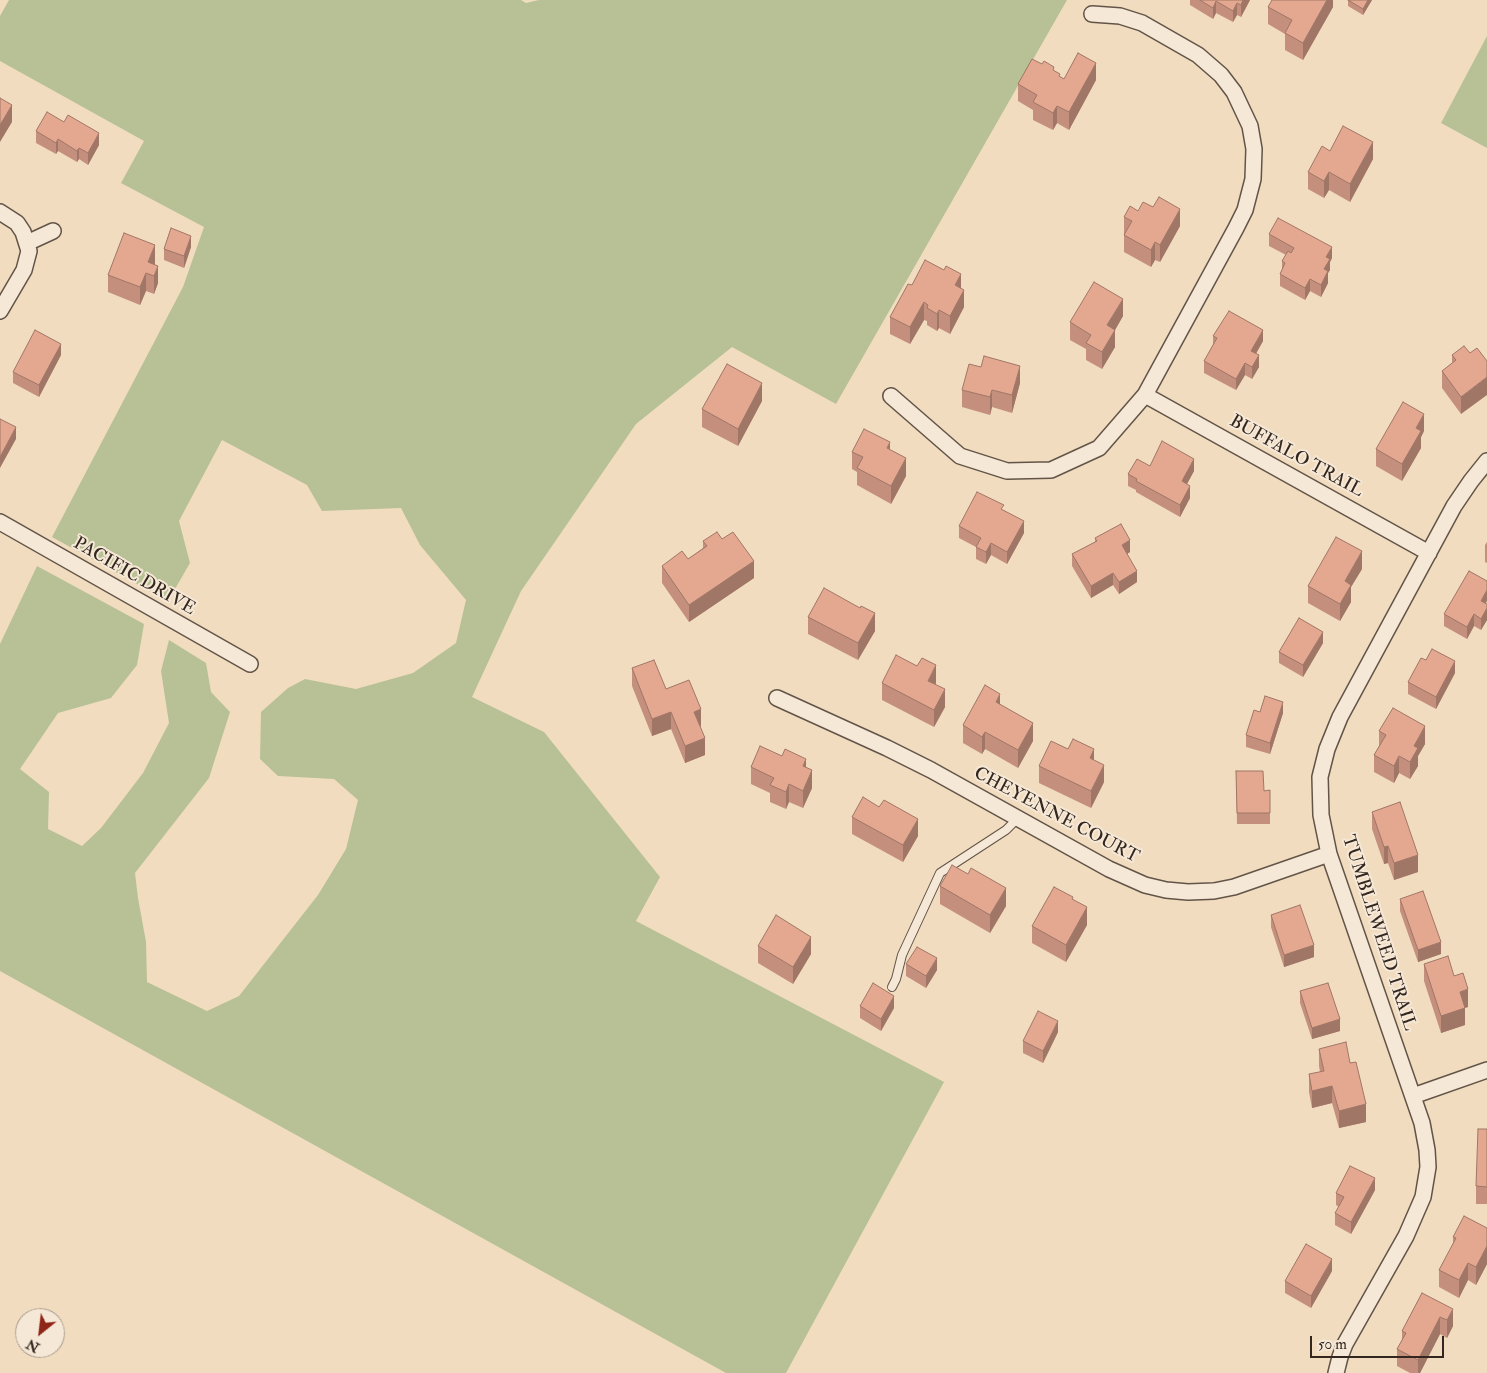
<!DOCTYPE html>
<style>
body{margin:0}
#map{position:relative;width:1487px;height:1373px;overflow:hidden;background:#f1dcc0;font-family:"IM FELL Double Pica",serif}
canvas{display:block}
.north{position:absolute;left:15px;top:1308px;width:50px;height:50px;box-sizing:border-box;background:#f6e8d6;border:1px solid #a89a8d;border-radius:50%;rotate:209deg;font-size:14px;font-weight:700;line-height:20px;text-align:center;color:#32261f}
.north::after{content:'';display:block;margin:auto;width:18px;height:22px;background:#8f2418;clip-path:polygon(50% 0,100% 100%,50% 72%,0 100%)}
.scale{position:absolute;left:1310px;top:1336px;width:134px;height:22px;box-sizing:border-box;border:2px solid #32261f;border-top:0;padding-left:6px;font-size:15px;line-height:18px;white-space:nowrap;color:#32261f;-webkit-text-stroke:4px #f6e8d6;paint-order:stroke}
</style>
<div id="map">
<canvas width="1487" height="1373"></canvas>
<div class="north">N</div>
<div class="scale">50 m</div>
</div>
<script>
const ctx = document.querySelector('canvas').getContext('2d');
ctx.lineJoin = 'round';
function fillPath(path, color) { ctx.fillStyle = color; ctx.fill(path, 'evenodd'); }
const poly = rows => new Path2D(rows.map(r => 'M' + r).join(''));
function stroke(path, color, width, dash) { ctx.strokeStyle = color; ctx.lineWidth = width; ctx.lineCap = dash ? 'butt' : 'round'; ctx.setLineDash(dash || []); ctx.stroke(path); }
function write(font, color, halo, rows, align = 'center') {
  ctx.font = font + ' "IM FELL Double Pica",serif'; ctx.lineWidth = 4; ctx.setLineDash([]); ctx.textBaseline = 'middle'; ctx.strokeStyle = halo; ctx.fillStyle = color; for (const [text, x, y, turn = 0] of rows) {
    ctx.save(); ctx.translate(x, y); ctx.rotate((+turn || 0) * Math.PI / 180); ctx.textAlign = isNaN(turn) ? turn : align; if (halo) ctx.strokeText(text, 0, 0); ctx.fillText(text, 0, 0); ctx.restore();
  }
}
const green = poly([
 [9,0,521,0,526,3,539,0,1067,0,836,404,732,347,636,424,521,591,472,697,544,732,660,877,636,921,944,1082,786,1373,726,1373,0,971,0,644,37,566,144,624,137,665,111,698,58,713,20,769,49,792,48,829,82,846,101,828,143,773,169,723,161,671,169,640,206,663,211,692,230,712,209,778,135,873,138,898,146,942,147,982,207,1011,239,996,318,895,346,849,358,800,334,779,278,776,260,759,261,712,288,688,305,679,356,689,413,673,456,643,466,600,420,545,401,508,322,511,307,485,222,440,179,521,190,563,168,601,52,537,183,287,204,227,121,183,144,141,0,61,0,16],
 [1487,36,1487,148,1441,123]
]);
const lane = poly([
 [892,987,896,979,902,955,940,873,1006,830,1018,818]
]);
const street = poly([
 [0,212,17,223,23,232,29,251,24,270,0,311],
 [27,243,53,231],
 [1145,395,1429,553],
 [891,396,960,456,1007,471,1051,470,1099,448,1145,395,1236,228,1245,210,1253,179,1254,149,1250,126,1234,92,1221,75,1198,55,1142,23,1120,16,1092,14],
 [0,522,250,664],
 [777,698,887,748,931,770,1109,869,1145,885,1166,890,1188,892,1214,891,1234,887,1329,854],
 [1413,1096,1487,1070],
 [1336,1373,1340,1357,1345,1344,1406,1236,1423,1197,1428,1167,1427,1150,1422,1123,1329,854,1321,815,1320,777,1327,749,1340,717,1454,506,1471,481,1487,461]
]);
const wall = poly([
 [1190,0,1250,0,1241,17,1237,15,1233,22,1216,13,1213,19,1190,5],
 [1333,0,1333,7,1303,60,1285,50,1285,34,1268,24,1268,7],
 [1348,0,1372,0,1363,15,1348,6],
 [1054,71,1060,77,1064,79,1096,80,1069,130,1057,123,1053,130,1033,120,1033,110,1018,101,1018,84],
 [36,131,99,145,88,165,79,159,77,162,58,151,56,154,36,143],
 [1330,151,1373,159,1350,202,1329,190,1324,198,1308,189,1308,172],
 [1138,211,1180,226,1160,262,1155,260,1151,267,1124,252,1124,217],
 [1269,234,1332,258,1330,262,1330,270,1328,273,1328,283,1321,297,1310,291,1305,300,1280,286,1280,274,1282,270,1282,261,1286,255,1269,246],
 [191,247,184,268,164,260,164,249],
 [155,263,154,265,158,283,154,294,146,291,140,305,108,292,108,275],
 [912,285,961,288,964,307,950,334,939,328,937,331,927,325,927,321,924,320,910,344,890,334,890,317],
 [1123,316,1115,330,1115,347,1102,369,1086,360,1086,349,1070,340,1070,322],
 [1213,336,1263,341,1256,354,1259,367,1252,379,1245,375,1236,390,1204,373,1204,361,1213,345],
 [1470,353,1461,414,1442,388,1442,371,1452,363,1452,355],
 [61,355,39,397,13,383,13,372],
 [1020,383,1012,413,992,407,990,415,962,407,962,390],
 [762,401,738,446,702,427,702,409],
 [1424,431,1421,437,1421,448,1402,481,1376,466,1376,449],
 [890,450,906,476,891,504,857,485,857,472,852,469,852,452],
 [1150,466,1194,471,1187,484,1190,498,1180,517,1136,492,1136,490,1128,486,1128,474],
 [1004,510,1024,533,1007,564,991,555,986,564,976,559,976,547,959,538,959,526],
 [1095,538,1130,552,1127,554,1137,582,1119,594,1113,585,1091,598,1072,566,1072,554,1095,542],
 [722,539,754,578,689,622,662,583,662,566,688,559,703,548,703,541],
 [1487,542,1487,563,1485,562,1485,545],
 [1362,569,1351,587,1351,602,1340,621,1308,603,1308,586],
 [1486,604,1487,604,1487,620,1481,630,1474,626,1467,639,1444,626,1444,614],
 [860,608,875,631,858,660,808,634,808,617],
 [1323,643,1303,677,1279,663,1279,652],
 [1426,660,1455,673,1436,709,1408,694,1408,682],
 [632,668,666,689,701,726,700,726,705,755,685,763,671,729,652,736,632,686],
 [882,683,936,683,935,684,945,707,934,727,882,700],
 [1000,704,1033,741,1018,768,985,749,982,754,963,743,963,725],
 [1260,712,1283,713,1270,754,1246,747,1246,735],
 [1379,731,1425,744,1418,756,1418,766,1410,779,1399,773,1394,783,1374,772,1374,755,1379,746],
 [1068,749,1094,760,1104,782,1091,808,1039,783,1039,766],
 [751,767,806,768,812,788,803,808,789,802,786,809,770,802,770,793,751,784],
 [1236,771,1264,791,1270,790,1270,824,1237,824],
 [1372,812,1418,872,1394,880,1388,863,1384,864,1372,829],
 [852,817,918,836,903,862,852,834],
 [940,886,1006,906,990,933,940,904],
 [1073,899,1087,925,1066,962,1032,943,1032,926],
 [1400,899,1441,954,1418,962,1400,911],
 [1271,915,1314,957,1284,967,1271,927],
 [758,946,811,954,793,984,758,963],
 [906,964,937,970,926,988,906,976],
 [1424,964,1454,976,1468,1007,1465,1008,1465,1025,1441,1033,1424,981],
 [1300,991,1340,1031,1312,1039,1300,1003],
 [860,1006,894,1008,881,1031,860,1018],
 [1058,1032,1043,1063,1023,1053,1023,1041],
 [1319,1049,1350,1063,1366,1122,1339,1128,1332,1103,1312,1108,1309,1092,1309,1074,1320,1072,1319,1066],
 [1487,1129,1487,1204,1476,1204,1476,1186],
 [1375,1190,1351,1234,1335,1225,1335,1213,1339,1207,1336,1205,1336,1193],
 [1487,1228,1487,1264,1476,1285,1468,1280,1459,1298,1439,1287,1439,1270,1453,1244,1453,1237],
 [1332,1271,1311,1308,1285,1293,1285,1281],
 [1422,1293,1453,1326,1447,1338,1440,1334,1420,1373,1410,1373,1397,1366,1397,1349,1402,1340,1402,1331]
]);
const shadedWall = poly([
 [1243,0,1250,0,1241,17,1241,5],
 [1327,0,1333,0,1333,7,1303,60,1303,43],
 [1368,0,1372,0,1363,15,1363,9],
 [1216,1,1216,13,1213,19,1213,8],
 [1237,3,1237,15,1233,22,1233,11],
 [1096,63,1096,80,1069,130,1069,112],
 [12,105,12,122,0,142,0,125],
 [1057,106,1057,123,1053,130,1053,113],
 [99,133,99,145,88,165,88,153],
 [58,139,58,151,56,154,56,143],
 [1373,142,1373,159,1350,202,1350,184],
 [79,148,79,159,77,162,77,151],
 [1329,172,1329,190,1324,198,1324,181],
 [1180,209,1180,226,1160,262,1160,245],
 [191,236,191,247,184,268,184,256],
 [1155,242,1155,260,1151,267,1151,250],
 [155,245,155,263,150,275,148,262],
 [1332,247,1332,258,1330,262,1330,270,1328,273,1328,283,1321,297,1321,285,1326,257],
 [158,266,158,283,154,294,154,276],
 [146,273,146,291,140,305,140,287],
 [961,274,961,291,955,285],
 [1310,279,1310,291,1305,300,1305,288],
 [964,290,964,307,950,334,950,316],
 [1123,299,1123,316,1115,330,1115,347,1102,369,1102,352,1107,325],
 [924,302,924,320,910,344,910,327],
 [939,310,939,328,937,331,937,314],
 [1263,330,1263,341,1251,362,1251,351],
 [61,344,61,355,39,397,39,385],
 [1259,355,1259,367,1252,379,1252,367],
 [1245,363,1245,375,1236,390,1236,379],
 [1020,366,1020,383,1012,413,1012,395],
 [1487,377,1487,395,1461,414,1461,397],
 [762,383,762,401,738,446,738,429],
 [992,390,992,407,990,415,990,397],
 [1424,414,1424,431,1421,437,1421,448,1402,481,1402,464,1416,428],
 [16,427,16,439,0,468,0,457],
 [890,442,890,460,887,448],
 [906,458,906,476,891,504,891,486],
 [1194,459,1194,471,1182,493,1182,481],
 [1190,486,1190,498,1180,517,1180,505],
 [1024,521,1024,533,1007,564,1007,552],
 [1130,540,1130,552,1122,557,1122,545],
 [991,543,991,555,986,564,986,552],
 [1362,551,1362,569,1351,587,1351,602,1340,621,1340,604,1345,581],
 [754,561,754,578,689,622,689,605],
 [1137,571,1137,582,1119,594,1119,582],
 [1113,573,1113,585,1091,598,1091,586],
 [1487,590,1487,601,1481,612,1481,601],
 [1487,608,1487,620,1481,630,1481,619],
 [875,613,875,631,858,660,858,643],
 [1474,614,1474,626,1467,639,1467,627],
 [1323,632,1323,643,1303,677,1303,665],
 [1455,661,1455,673,1436,709,1436,697],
 [936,665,936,683,928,698,928,681],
 [945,689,945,707,934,727,934,710],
 [1000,694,1000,711,996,702],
 [1283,702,1283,713,1270,754,1270,743],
 [701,709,701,726,694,729,694,712],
 [671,712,671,729,652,736,652,719],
 [1033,723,1033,741,1018,768,1018,750],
 [1425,726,1425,744,1418,756,1418,766,1410,779,1410,762,1414,746],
 [985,732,985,749,982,754,982,737],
 [705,738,705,755,685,763,685,746],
 [1094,749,1094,767,1090,758],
 [1399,756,1399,773,1394,783,1394,766],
 [806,759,806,776,803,766],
 [1104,765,1104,782,1091,808,1091,791],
 [812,770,812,788,803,808,803,791],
 [789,784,789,802,786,809,786,792],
 [918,819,918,836,903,862,903,845],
 [1388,846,1388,863,1384,864,1384,847],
 [1418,855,1418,872,1394,880,1394,863],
 [1006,888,1006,906,990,933,990,915],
 [1087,907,1087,925,1066,962,1066,945],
 [811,937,811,954,793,984,793,967],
 [1441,942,1441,954,1418,962,1418,950],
 [1314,945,1314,957,1284,967,1284,955],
 [937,958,937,970,926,988,926,976],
 [1468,989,1468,1007,1460,1009,1460,992],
 [894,996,894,1008,881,1031,881,1019],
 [1465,1008,1465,1025,1441,1033,1441,1016],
 [1340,1019,1340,1031,1312,1039,1312,1028],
 [1058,1021,1058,1032,1043,1063,1043,1051],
 [1332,1086,1332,1103,1312,1108,1312,1091],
 [1366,1104,1366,1122,1339,1128,1339,1111],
 [1375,1178,1375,1190,1351,1234,1351,1222],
 [1487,1246,1487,1264,1476,1285,1476,1267],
 [1332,1259,1332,1271,1311,1308,1311,1296],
 [1468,1263,1468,1280,1459,1298,1459,1280],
 [1453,1309,1453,1326,1447,1338,1447,1320],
 [1440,1317,1440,1334,1420,1373,1418,1373,1418,1360]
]);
const building = poly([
 [1200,0,1243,0,1241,5,1237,3,1233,11,1216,1,1213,8,1200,0],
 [1272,0,1327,0,1303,43,1285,33,1292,20,1268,7,1272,0],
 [1348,0,1368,0,1363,9,1348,0],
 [1078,53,1096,63,1069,112,1057,106,1053,113,1033,102,1037,95,1018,84,1032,59,1042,64,1044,61,1054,67,1053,70,1060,74,1059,76,1064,79,1078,53],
 [0,98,12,105,0,125,0,98],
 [47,112,64,122,68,115,99,133,88,153,79,148,77,151,58,139,56,143,36,131,47,112],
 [1343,126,1373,142,1350,184,1329,172,1324,181,1308,172,1322,146,1330,151,1343,126],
 [1159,197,1180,209,1160,245,1155,242,1151,250,1124,235,1132,221,1124,217,1130,206,1138,211,1143,202,1153,207,1159,197],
 [1278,218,1332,247,1326,257,1330,259,1324,269,1328,271,1321,285,1310,279,1305,288,1280,274,1285,263,1282,261,1288,251,1291,253,1294,248,1269,234,1278,218],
 [171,228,191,236,184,256,164,249,171,228],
 [124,233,155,245,148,262,158,266,154,276,146,273,140,287,108,275,124,233],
 [925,260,944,270,946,266,961,274,955,285,964,290,950,316,939,310,937,314,927,308,928,305,924,302,910,327,890,317,908,284,912,285,925,260],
 [1094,282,1123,299,1107,325,1115,330,1102,352,1086,343,1091,335,1070,322,1094,282],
 [1229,311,1263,330,1251,351,1259,355,1252,367,1245,363,1236,379,1204,361,1217,338,1213,336,1229,311],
 [35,330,61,344,39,385,13,372,35,330],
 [1464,346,1470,353,1477,348,1487,361,1487,377,1461,397,1442,371,1456,360,1452,355,1464,346],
 [984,356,1020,366,1012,395,992,390,990,397,962,390,969,364,981,367,984,356],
 [727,364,762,383,738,429,702,409,727,364],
 [1403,402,1424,414,1416,428,1421,431,1402,464,1376,449,1403,402],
 [0,419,16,427,0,457,0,419],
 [864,429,890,442,887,448,906,458,891,486,857,468,863,457,852,452,864,429],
 [1162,441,1194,459,1182,481,1190,486,1180,505,1136,481,1137,479,1128,474,1137,459,1150,466,1162,441],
 [977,492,1004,505,1001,509,1024,521,1007,552,991,543,986,552,976,547,981,538,959,526,977,492],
 [1121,524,1130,540,1122,545,1137,571,1119,582,1113,573,1091,586,1072,554,1097,541,1095,538,1121,524],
 [717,532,722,539,733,532,754,561,689,605,662,566,682,551,688,559,707,546,703,541,717,532],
 [1336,537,1362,551,1345,581,1351,585,1340,604,1308,586,1336,537],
 [1469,571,1487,581,1487,590,1481,601,1487,604,1487,608,1481,619,1474,614,1467,627,1444,614,1469,571],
 [824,588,860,608,861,606,875,613,858,643,808,617,824,588],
 [1299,618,1323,632,1303,665,1279,652,1299,618],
 [1432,649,1455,661,1436,697,1408,682,1421,658,1426,660,1432,649],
 [896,655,917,666,922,658,936,665,928,681,945,689,934,710,882,683,896,655],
 [654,660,666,689,689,680,701,709,694,712,705,738,685,746,671,712,652,719,632,668,654,660],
 [985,685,1000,694,996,702,1033,723,1018,750,985,732,982,737,963,725,985,685],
 [1265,696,1283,702,1270,743,1246,735,1254,710,1260,712,1265,696],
 [1393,708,1425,726,1414,746,1418,748,1410,762,1399,756,1394,766,1374,755,1386,735,1379,731,1393,708],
 [1073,739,1094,749,1090,758,1104,765,1091,791,1039,766,1051,741,1068,749,1073,739],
 [760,746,782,756,785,749,806,759,803,766,812,770,803,791,789,784,786,792,770,785,774,778,751,767,760,746],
 [1236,771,1263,771,1264,791,1270,790,1270,813,1237,813,1236,771],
 [863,797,879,807,884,800,918,819,903,845,852,817,863,797],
 [1400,802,1418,855,1394,863,1388,846,1384,847,1372,812,1400,802],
 [952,865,968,874,971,868,1006,888,990,915,940,886,952,865],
 [1054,887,1073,897,1072,899,1087,907,1066,945,1032,926,1054,887],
 [1423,891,1441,942,1418,950,1400,899,1423,891],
 [1300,905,1314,945,1284,955,1271,915,1300,905],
 [776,915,811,937,793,967,758,946,776,915],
 [917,947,937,958,926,976,906,964,917,947],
 [1448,956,1454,976,1463,973,1468,989,1460,992,1465,1008,1441,1016,1424,964,1448,956],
 [873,983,894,996,881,1019,860,1006,873,983],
 [1328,983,1340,1019,1312,1028,1300,991,1328,983],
 [1038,1011,1058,1021,1043,1051,1023,1041,1038,1011],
 [1346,1042,1350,1063,1356,1062,1366,1104,1339,1111,1332,1086,1312,1091,1309,1074,1324,1071,1319,1049,1346,1042],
 [1478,1129,1487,1129,1487,1187,1476,1186,1478,1129],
 [1350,1166,1375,1178,1351,1222,1335,1213,1344,1197,1336,1193,1350,1166],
 [1464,1216,1487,1228,1487,1246,1476,1267,1468,1263,1459,1280,1439,1270,1456,1238,1453,1237,1464,1216],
 [1306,1244,1332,1259,1311,1296,1285,1281,1306,1244],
 [1422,1293,1453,1309,1447,1320,1440,1317,1418,1360,1397,1349,1406,1333,1402,1331,1422,1293]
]);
const streetNames = [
 ["BUFFALO TRAIL",1296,457,29],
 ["PACIFIC DRIVE",134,577,30],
 ["CHEYENNE COURT",1056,816,28],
 ["TUMBLEWEED TRAIL",1378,933,72]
];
fillPath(green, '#b7c195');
stroke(lane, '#625447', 10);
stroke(street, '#625447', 18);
stroke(lane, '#f6e8d6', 8);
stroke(street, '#f6e8d6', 15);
fillPath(wall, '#c4907d');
fillPath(shadedWall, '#a07666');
fillPath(building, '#e4a891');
stroke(building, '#a07666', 1);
write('18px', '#32261f', '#f6e8d6', streetNames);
</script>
